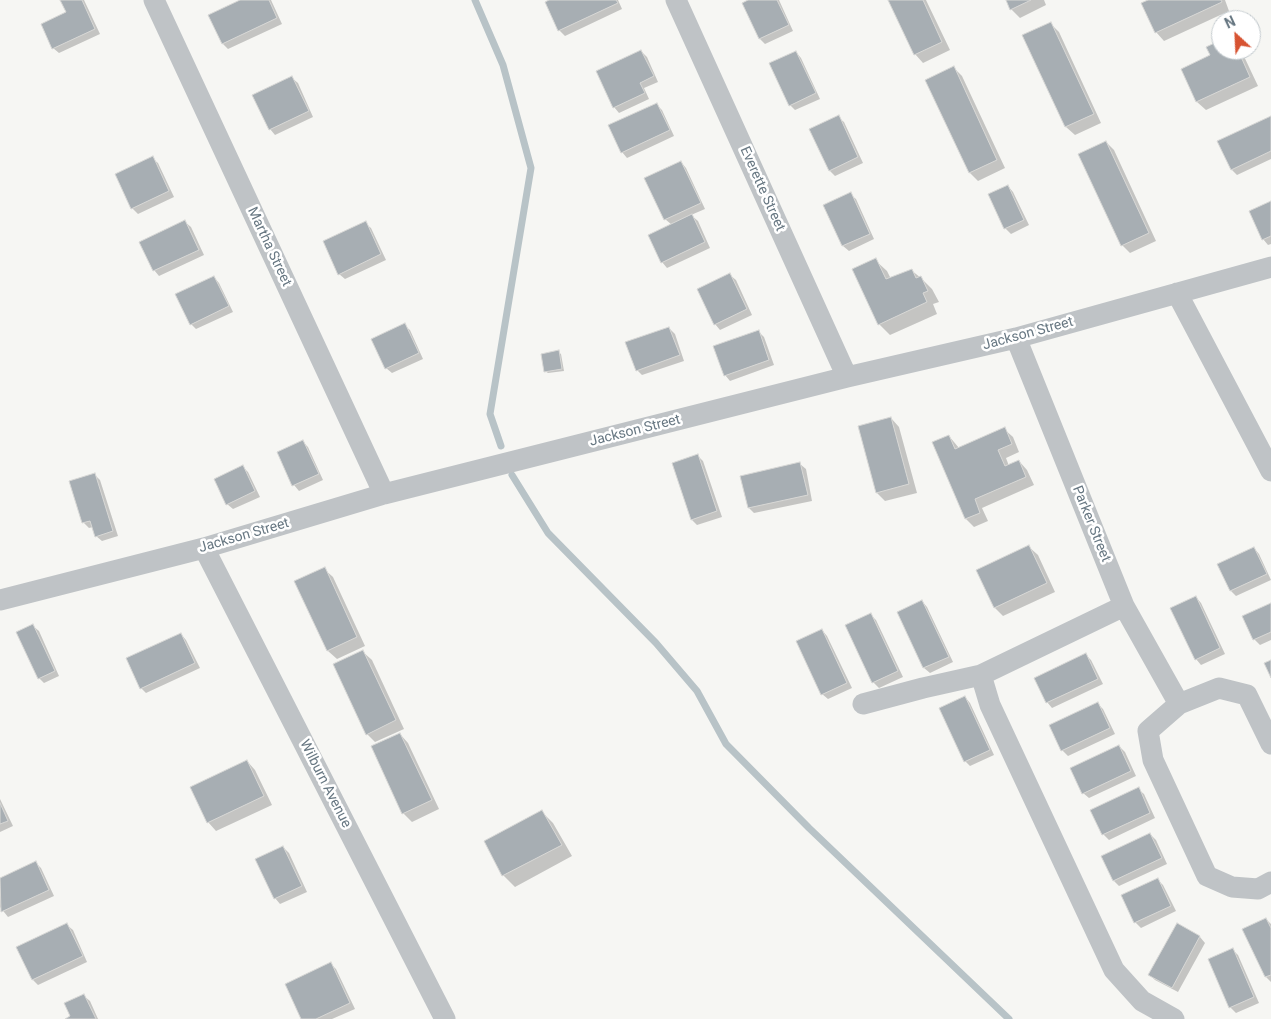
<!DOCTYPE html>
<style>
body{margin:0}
#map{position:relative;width:1271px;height:1019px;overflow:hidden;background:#f6f6f3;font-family:Roboto,sans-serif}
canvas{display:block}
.north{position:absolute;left:1211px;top:10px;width:50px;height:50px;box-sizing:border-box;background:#fff;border:1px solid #c2c9cd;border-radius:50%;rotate:335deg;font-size:14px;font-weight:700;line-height:20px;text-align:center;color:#677782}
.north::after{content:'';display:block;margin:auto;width:18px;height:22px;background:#d75332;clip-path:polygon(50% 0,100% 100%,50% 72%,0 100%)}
</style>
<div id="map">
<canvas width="1271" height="1019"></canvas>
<div class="north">N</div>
</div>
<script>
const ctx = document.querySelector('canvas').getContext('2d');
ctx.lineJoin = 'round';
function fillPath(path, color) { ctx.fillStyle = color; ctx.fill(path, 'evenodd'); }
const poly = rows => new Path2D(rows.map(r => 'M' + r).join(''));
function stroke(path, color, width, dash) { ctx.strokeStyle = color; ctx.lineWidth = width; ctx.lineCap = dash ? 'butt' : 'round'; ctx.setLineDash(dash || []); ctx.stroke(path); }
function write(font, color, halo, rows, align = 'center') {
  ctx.font = font + ' Roboto,sans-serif'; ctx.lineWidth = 5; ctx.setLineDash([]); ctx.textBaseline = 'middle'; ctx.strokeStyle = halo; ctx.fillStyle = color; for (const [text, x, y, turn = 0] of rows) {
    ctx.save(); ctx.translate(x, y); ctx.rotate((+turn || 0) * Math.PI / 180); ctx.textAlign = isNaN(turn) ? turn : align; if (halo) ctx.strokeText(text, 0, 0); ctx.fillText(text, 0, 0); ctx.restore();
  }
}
const shadow = poly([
 [62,0,84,0,100,34,59,53,53,48,68,13],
 [243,0,271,0,282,24,228,49,223,44,210,16],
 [552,0,618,0,622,9,565,36,559,30],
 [751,0,779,0,793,31,765,44,760,39],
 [889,0,926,0,950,50,923,63,915,54],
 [1007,0,1044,0,1046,5,1020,18,1011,9],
 [1151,0,1225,0,1229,11,1164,41,1156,32],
 [1050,23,1059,32,1101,123,1075,135,1066,127,1024,36],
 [1221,41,1221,50,1241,50,1258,86,1206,110,1197,102,1182,70,1212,56],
 [641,51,647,57,658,82,644,88,649,99,619,113,614,107],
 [796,52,801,58,820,99,795,110,790,105],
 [954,68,962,76,1005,168,978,181,970,173],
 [292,78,298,83,313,117,275,135,270,129],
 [656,104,662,110,674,136,627,158,622,152],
 [838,117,844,122,863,163,835,176,830,171,811,130],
 [1271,117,1271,159,1237,175,1232,170],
 [1106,142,1114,150,1156,241,1130,253,1122,245],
 [152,158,158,163,174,197,138,214,132,208],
 [681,162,686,168,705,209,691,215,698,221,710,248,667,268,662,262,672,225,665,219],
 [1008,186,1013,192,1029,225,1011,234,1005,228,990,195],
 [850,194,856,199,874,239,849,251,843,246,825,206],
 [1271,202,1271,244,1268,245,1263,239],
 [185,222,191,227,204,255,159,276,154,270],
 [365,223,371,228,386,260,345,279,339,274],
 [875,260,887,271,891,279,911,270,921,278,932,289,939,302,933,304,937,314,890,335,879,324],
 [730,275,736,280,752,315,720,330,715,324],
 [214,277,219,283,233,312,196,329,191,324],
 [404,325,410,330,423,359,392,373,386,368],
 [669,328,675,334,684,361,642,375,637,370],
 [758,331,764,337,774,365,730,381,725,375],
 [558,352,561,354,564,371,548,373,545,371],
 [891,418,899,427,917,493,885,501,877,493],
 [1004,429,1013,437,1019,452,1006,458,1009,466,1019,461,1027,470,1034,485,982,508,988,521,974,527,966,519,933,443,949,436,959,448],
 [303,442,308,447,323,480,299,491,294,485,278,453],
 [698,456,703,461,722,517,697,525,692,520],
 [800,464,806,469,812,501,754,513,749,508],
 [243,467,248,472,260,497,233,509,227,504],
 [94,474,100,480,118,536,102,541,96,536,93,527,89,528,83,522],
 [1029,547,1038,555,1055,592,1003,616,995,608],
 [1254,548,1259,554,1271,580,1236,596,1231,591],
 [324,569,333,577,365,646,337,659,328,651,296,582],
 [1196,597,1201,603,1225,654,1201,665,1196,659],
 [922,601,927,607,953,662,930,673,924,668,898,612],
 [1271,604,1271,640,1260,645,1254,639],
 [871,615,876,620,903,677,879,688,873,682],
 [33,626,39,631,59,676,44,683,39,678],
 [822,630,827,636,852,688,828,699,822,694],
 [181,634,186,640,200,668,146,693,141,688],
 [363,652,372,660,404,729,375,742,367,734],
 [1086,655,1091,660,1103,684,1052,708,1047,702],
 [965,697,970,703,994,755,970,766,965,761],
 [1098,704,1103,709,1115,734,1068,756,1062,750],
 [400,734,408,743,439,809,412,822,403,813],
 [1119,746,1125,752,1136,776,1089,798,1083,793],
 [247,761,255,770,272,805,216,831,208,822],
 [1138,789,1144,794,1155,818,1109,840,1103,834],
 [0,799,13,826,0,832],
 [542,812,553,823,572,856,515,887,503,875,485,841],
 [1150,834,1156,840,1167,864,1119,886,1114,881],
 [283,847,289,853,307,892,280,904,275,898],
 [36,863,41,868,54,896,8,917,0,907,0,880],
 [1158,880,1163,885,1176,911,1141,928,1135,922],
 [1266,919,1271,924,1271,982,1266,977],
 [67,925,73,930,87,962,38,985,33,980],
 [1177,925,1200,937,1205,943,1178,992,1155,980,1150,975],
 [1233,950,1238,955,1259,1003,1236,1013,1230,1007],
 [331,964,336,969,355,1009,332,1019,302,1019],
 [84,996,90,1001,98,1019,68,1019,72,1017]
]);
const stream = poly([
 [475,0,503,65,531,168,490,414,501,446],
 [512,475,548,533,656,643,697,691,726,744,809,828,1009,1019]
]);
const building = poly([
 [60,0,82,0,95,29,52,49,41,24,66,12,60,0],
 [240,0,269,0,277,18,222,44,208,15,240,0],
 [549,0,616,0,618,3,558,31,545,2,549,0],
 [748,0,777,0,789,25,759,39,742,3,748,0],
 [888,0,923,0,942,42,914,55,888,0],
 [1006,0,1031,0,1010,10,1006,0],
 [1148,0,1221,0,1222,2,1155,33,1141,3,1148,0],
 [1051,22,1094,114,1065,127,1022,35,1051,22],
 [1221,40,1221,50,1238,50,1250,77,1196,102,1181,69,1210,55,1206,47,1221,40],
 [641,50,654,76,640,83,645,93,613,108,596,71,641,50],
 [796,51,816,93,789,106,769,63,796,51],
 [954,66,997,160,969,173,925,80,954,66],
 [292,76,309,111,269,130,252,95,292,76],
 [657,103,670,130,621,153,608,125,657,103],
 [839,115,858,157,829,171,809,129,839,115],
 [1271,116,1271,151,1231,170,1217,141,1271,116],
 [1106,141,1149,233,1121,246,1078,154,1106,141],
 [153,156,169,191,131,209,115,174,153,156],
 [681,161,701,203,664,220,644,178,681,161],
 [1008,185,1024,220,1004,229,988,194,1008,185],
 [851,192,870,234,842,246,823,205,851,192],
 [1271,201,1271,236,1262,240,1249,211,1271,201],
 [692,214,705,242,661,263,648,235,692,214],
 [185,220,199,250,153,271,139,242,185,220],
 [366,221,381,254,338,275,323,241,366,221],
 [876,258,886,279,912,269,916,278,921,276,928,291,923,293,927,302,878,325,852,269,876,258],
 [730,273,747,309,714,325,697,289,730,273],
 [214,276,229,306,190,325,175,294,214,276],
 [405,323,419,353,385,369,371,339,405,323],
 [669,327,680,355,636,371,625,342,669,327],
 [759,330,769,360,724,376,713,346,759,330],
 [559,350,562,369,544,372,541,354,559,350],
 [891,417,909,484,876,493,858,426,891,417],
 [1005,427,1012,444,998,450,1005,466,1019,460,1026,477,975,499,980,513,965,519,932,442,949,435,955,449,1005,427],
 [303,440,319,474,292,486,277,452,303,440],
 [698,454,717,511,691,520,672,463,698,454],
 [800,462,808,495,748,508,740,476,800,462],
 [243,465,255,491,226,505,214,479,243,465],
 [95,473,113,531,95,537,90,521,82,523,69,481,95,473],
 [1029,545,1047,583,994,608,976,570,1029,545],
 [1254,547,1267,574,1230,591,1217,564,1254,547],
 [325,567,357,637,327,651,294,581,325,567],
 [1196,596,1220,648,1195,660,1170,608,1196,596],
 [922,600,949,657,923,668,897,612,922,600],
 [1271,603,1271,632,1253,640,1242,616,1271,603],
 [871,613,898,671,872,683,845,625,871,613],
 [33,624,55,671,38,679,16,632,33,624],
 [822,629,847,683,821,695,796,641,822,629],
 [181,633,195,663,140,689,126,658,181,633],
 [363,650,396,720,366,735,333,664,363,650],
 [1086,653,1098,679,1046,703,1034,678,1086,653],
 [1271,660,1271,678,1264,663,1271,660],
 [965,696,990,750,964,762,939,708,965,696],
 [1098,702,1110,728,1061,751,1049,725,1098,702],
 [400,733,432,800,402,814,371,746,400,733],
 [1119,745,1131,771,1082,794,1070,768,1119,745],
 [247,760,264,796,207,823,190,787,247,760],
 [1139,787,1150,813,1102,835,1090,810,1139,787],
 [0,803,8,821,0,824,0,803],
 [542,810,562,845,502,876,484,841,542,810],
 [1150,833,1162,858,1113,881,1101,856,1150,833],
 [283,846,302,886,274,899,255,859,283,846],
 [36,861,49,890,1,912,0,878,36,861],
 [1158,878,1171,906,1134,923,1121,895,1158,878],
 [1266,918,1271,928,1271,975,1265,977,1242,929,1266,918],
 [67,923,83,956,32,980,16,947,67,923],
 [1177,923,1200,936,1172,988,1148,975,1177,923],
 [1233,948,1254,997,1229,1008,1208,959,1233,948],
 [331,962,350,1003,316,1019,301,1019,285,984,331,962],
 [84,994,96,1019,65,1019,70,1016,64,1003,84,994]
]);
const minor = poly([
 [154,0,384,494],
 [676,0,847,377],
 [1177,293,1271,471],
 [1016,338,1124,606,1179,704],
 [204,548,445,1019],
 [0,600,204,548,384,494,847,377,1016,338,1271,267],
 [981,675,990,705,1114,970,1142,1001,1174,1019],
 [863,704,923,688,981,675,1124,606],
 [1271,744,1247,695,1219,688,1179,704,1148,731,1153,760,1207,876,1232,887,1258,889,1271,882]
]);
const streetNames = [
 ["Everette Street",762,189,66],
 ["Martha Street",269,247,65],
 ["Jackson Street",1028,334,-15],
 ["Jackson Street",635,431,-14],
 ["Parker Street",1091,524,68],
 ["Jackson Street",244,536,-16],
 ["Wilburn Avenue",325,784,63]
];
fillPath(shadow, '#0003');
stroke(stream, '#b8c3c7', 7);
fillPath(building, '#a7aeb3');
stroke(building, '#d7d7d5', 1);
stroke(minor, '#bfc3c6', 21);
write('14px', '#677782', '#fff', streetNames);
</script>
